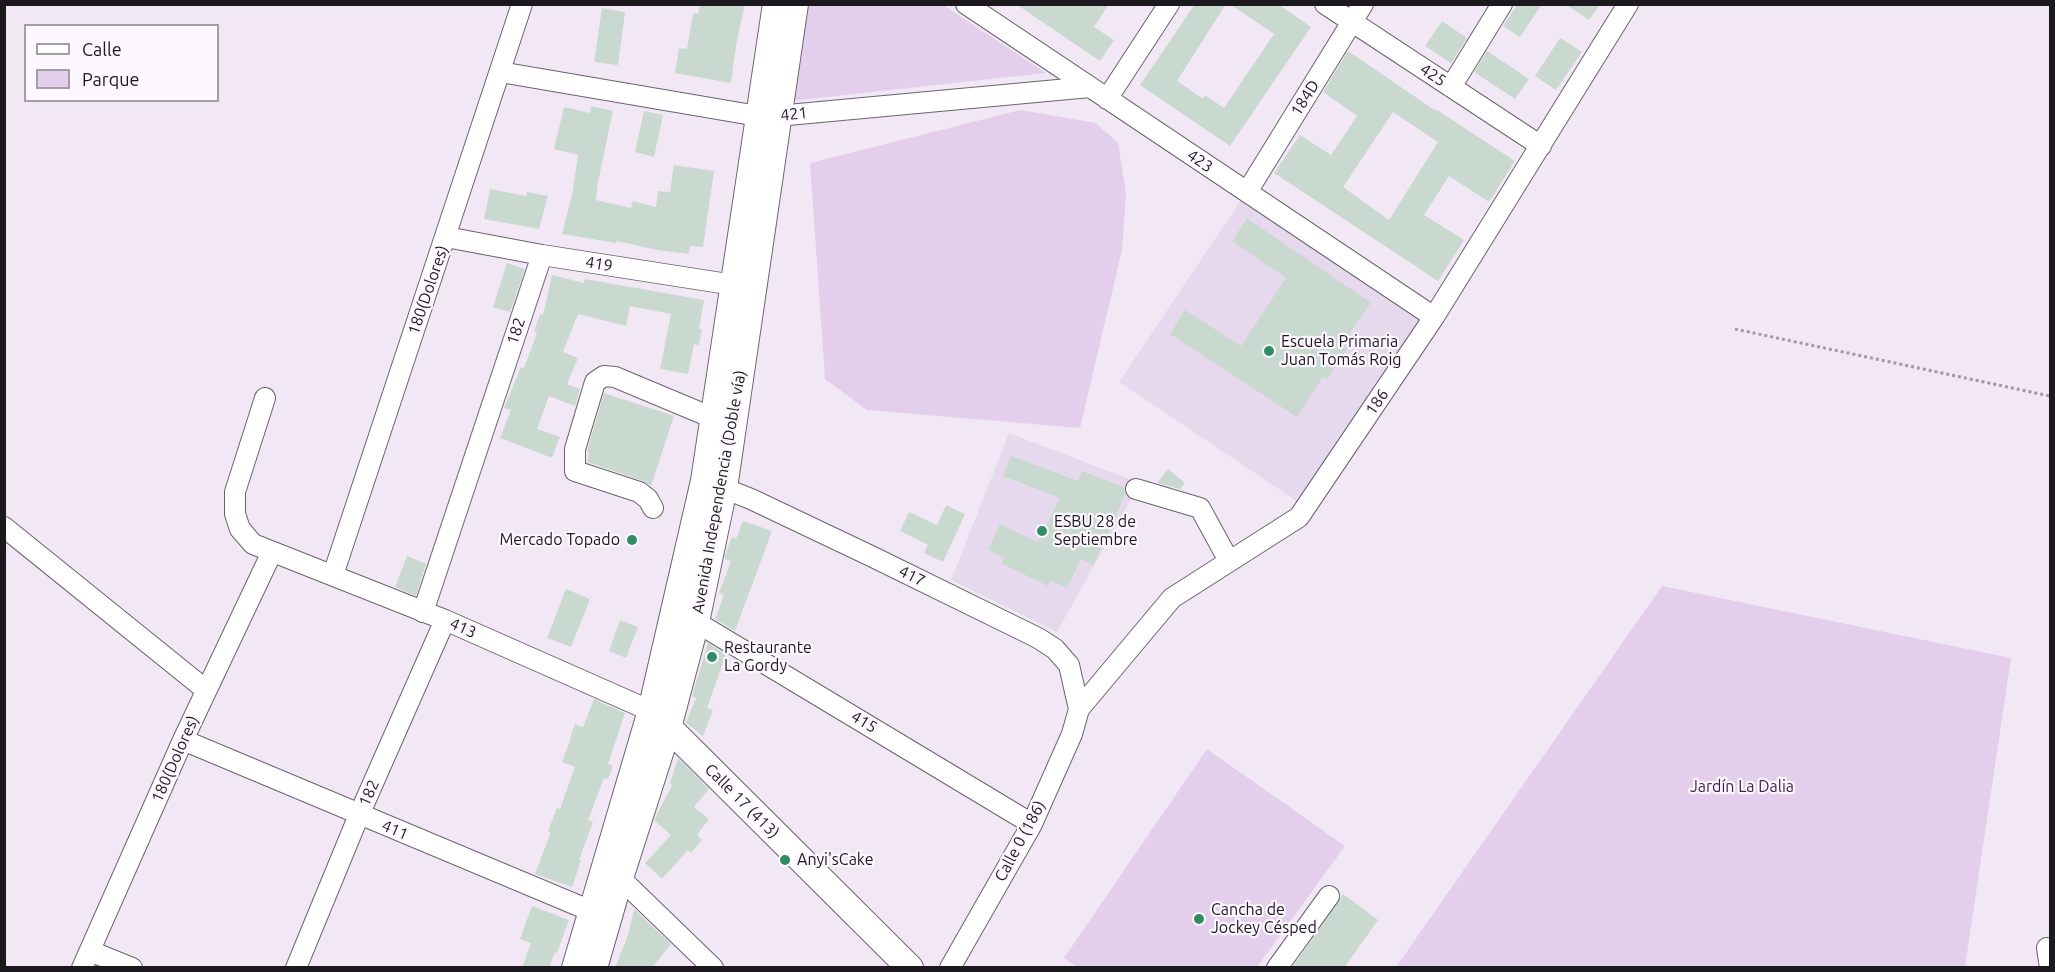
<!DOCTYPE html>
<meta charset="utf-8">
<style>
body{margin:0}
#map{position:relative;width:2055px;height:972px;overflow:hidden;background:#f2e8f5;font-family:Ubuntu,sans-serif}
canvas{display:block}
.frame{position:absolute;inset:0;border:6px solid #1c191e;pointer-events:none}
.legend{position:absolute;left:24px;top:24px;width:195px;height:78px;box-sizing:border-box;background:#fdf7ff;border:2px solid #a39ea5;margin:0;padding:8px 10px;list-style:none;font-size:18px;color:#1c191e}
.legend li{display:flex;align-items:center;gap:12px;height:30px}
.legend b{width:30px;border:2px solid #a39ea5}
</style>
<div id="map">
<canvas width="2055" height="972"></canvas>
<div class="frame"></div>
<ul class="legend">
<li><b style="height:8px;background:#fff"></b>Calle</li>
<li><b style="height:16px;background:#e3ceeb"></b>Parque</li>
</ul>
</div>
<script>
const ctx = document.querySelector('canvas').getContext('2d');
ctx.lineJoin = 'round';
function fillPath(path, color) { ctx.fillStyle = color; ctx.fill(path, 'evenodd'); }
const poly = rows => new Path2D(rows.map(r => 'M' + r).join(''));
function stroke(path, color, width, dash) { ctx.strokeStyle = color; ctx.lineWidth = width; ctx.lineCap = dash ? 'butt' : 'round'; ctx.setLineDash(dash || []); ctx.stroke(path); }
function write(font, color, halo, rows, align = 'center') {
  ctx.font = font + ' Ubuntu,sans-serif'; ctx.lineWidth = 4.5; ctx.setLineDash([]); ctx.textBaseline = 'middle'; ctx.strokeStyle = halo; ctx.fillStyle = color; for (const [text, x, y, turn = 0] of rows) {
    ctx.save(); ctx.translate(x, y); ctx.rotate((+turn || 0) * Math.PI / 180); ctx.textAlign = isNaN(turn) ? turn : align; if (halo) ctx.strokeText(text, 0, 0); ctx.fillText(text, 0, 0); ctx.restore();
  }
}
const built = poly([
 [1241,200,1420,320,1298,502,1119,382],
 [1009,433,1140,483,1057,632,951,580]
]);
const green = poly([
 [806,5,943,5,1046,73,790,101],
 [1020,110,1096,123,1118,143,1126,194,1122,250,1080,428,867,410,825,379,810,163],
 [1662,586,2011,658,1965,967,1396,967],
 [1207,749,1345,846,1257,967,1078,967,1064,958]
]);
const building = poly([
 [700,4,745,4,736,45,731,83,675,73,679,48,687,49,693,13,698,14],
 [1016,4,1109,4,1094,27,1114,40,1100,61],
 [1195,4,1226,4,1177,81,1203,99,1205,95,1224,108,1274,34,1230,4,1278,4,1311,27,1230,146,1140,85],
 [1518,4,1542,4,1520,37,1503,26],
 [1565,4,1600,4,1589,20],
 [602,8,625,12,618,65,594,62],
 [1442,21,1467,38,1451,63,1425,46],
 [1560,38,1582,52,1556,90,1535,76],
 [1348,51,1436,111,1437,110,1515,161,1489,202,1449,176,1424,215,1464,240,1438,281,1274,173,1300,135,1331,155,1357,116,1323,92],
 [1393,112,1438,142,1389,220,1343,187],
 [1487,51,1529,79,1515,99,1474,72],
 [591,106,613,111,598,182,596,200,631,208,633,201,656,207,658,191,670,192,674,165,714,171,703,247,690,246,689,254,657,250,617,241,616,243,562,234,572,195,578,155,554,149,564,107,590,113],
 [644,111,663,115,654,157,635,152],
 [490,189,526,196,527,192,548,196,539,229,484,219],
 [1247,218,1371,303,1342,344,1348,348,1327,379,1323,377,1297,417,1170,334,1185,310,1241,346,1286,278,1232,241],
 [507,263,525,269,510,312,493,307],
 [552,275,584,283,585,279,704,300,699,329,702,329,699,345,694,344,688,374,660,369,671,314,630,306,626,326,578,314,563,352,578,358,567,384,580,389,575,406,549,396,537,429,560,437,552,458,500,438,511,410,504,408,521,367,524,368,537,333,534,331,540,314,543,315],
 [604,393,674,416,651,486,643,481,587,462,589,453,587,451],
 [1011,456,1078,481,1082,471,1124,487,1125,493,1114,522,1093,565,1081,559,1067,588,1050,580,1048,586,1001,563,1004,558,988,550,1000,524,1038,542,1060,498,1003,476],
 [1168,469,1185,483,1180,489,1157,483],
 [946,505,965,514,943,562,924,553,928,545,900,531,909,512,937,525],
 [743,521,772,531,735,631,715,619,724,595,719,593,731,561,725,559,725,555,732,537,736,539],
 [407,556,426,564,416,596,395,587],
 [566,589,590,599,571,647,547,638],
 [620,620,638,627,626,658,609,651],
 [708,643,726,654,707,708,713,710,703,736,686,723,696,698,692,696],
 [594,699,625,713,608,764,613,766,608,779,604,778,588,820,593,822,579,860,581,860,572,887,535,874,551,832,548,831,557,808,560,809,575,767,562,762,571,738,570,738,575,724,583,727],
 [678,758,709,789,694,807,709,819,697,835,702,840,691,853,688,850,662,879,645,863,671,835,654,820,672,785,670,783],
 [1343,894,1378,920,1344,968,1292,968],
 [532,906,569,920,557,953,555,952,549,968,522,968,531,943,520,939],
 [634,909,671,944,652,968,615,968,628,935]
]);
const path = poly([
 [1735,329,2050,396]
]);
const minor = poly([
 [966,4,1434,317],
 [1325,4,1541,146],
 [500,72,758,116,777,116,1090,87],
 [1451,87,1502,4],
 [1107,99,1169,4],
 [1247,192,1363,4],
 [446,237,542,255,747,287],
 [265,398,235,492,235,514,240,529,253,544,445,620,651,711],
 [713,484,751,499,873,557,1038,638,1055,649,1069,665,1079,709],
 [1136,489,1200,508,1229,561],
 [653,508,648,499,639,492,575,471,575,449,595,382,604,376,615,377,713,418],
 [4,527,206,690],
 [333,575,522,4],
 [423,612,542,255],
 [696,622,1032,824],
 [183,740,603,916],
 [620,878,713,968],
 [2047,948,2050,968],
 [90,951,132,968],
 [82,968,183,740,272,552],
 [296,968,359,815,445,620],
 [950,968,1032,824,1072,734,1079,709,1172,598,1299,517,1434,317,1628,4],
 [1277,968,1329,896]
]);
const major = poly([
 [659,718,910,968],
 [575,968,651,711,704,481,776,4],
 [594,968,620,878,668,728,696,622,724,488,795,4]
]);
const markers = [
 [1269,351,6,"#318c63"],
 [1042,531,6,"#318c63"],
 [632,540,6,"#318c63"],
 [712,657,6,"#318c63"],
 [785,860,6,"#318c63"],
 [1199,919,6,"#318c63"]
];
const streetNames = [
 ["425",1433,75,33],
 ["184D",1305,98,-58],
 ["421",794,114,-6],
 ["423",1200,161,34],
 ["419",599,264,9],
 ["180(Dolores)",428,290,-71],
 ["182",516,331,-72],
 ["186",1377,402,-56],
 ["Avenida Independencia (Doble vía)",719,492,-80],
 ["417",912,576,26],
 ["413",463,628,24],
 ["415",864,722,31],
 ["180(Dolores)",175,759,-66],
 ["182",369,793,-66],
 ["Calle 17 (413)",742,801,45],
 ["411",395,830,23],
 ["Calle 0 (186)",1020,841,-62]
];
const poiNames = [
 ["Escuela Primaria",1281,342],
 ["Juan Tomás Roig",1281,360],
 ["ESBU 28 de",1054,522],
 ["Septiembre",1054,540],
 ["Mercado Topado",620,540,"right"],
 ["Restaurante",724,648],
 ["La Gordy",724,666],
 ["Anyi'sCake",797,860],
 ["Cancha de",1211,910],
 ["Jockey Césped",1211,928]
];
const parkNames = [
 ["Jardín La Dalia",1742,787]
];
fillPath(built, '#e7d9ed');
fillPath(green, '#e3ceeb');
fillPath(building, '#cad9d0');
stroke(minor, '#6c636f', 22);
stroke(major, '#6c636f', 28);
stroke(path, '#a099a3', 3, [3, 3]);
stroke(minor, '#fff', 20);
stroke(major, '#fff', 26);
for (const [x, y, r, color] of markers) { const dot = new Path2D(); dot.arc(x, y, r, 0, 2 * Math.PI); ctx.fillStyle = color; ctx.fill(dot); stroke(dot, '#fdf7ff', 2); }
write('16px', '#1c191e', '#fdf7ff', streetNames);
write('16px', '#1c191e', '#fdf7ff', poiNames, 'left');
write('16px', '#411d4d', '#fdf7ff', parkNames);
</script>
